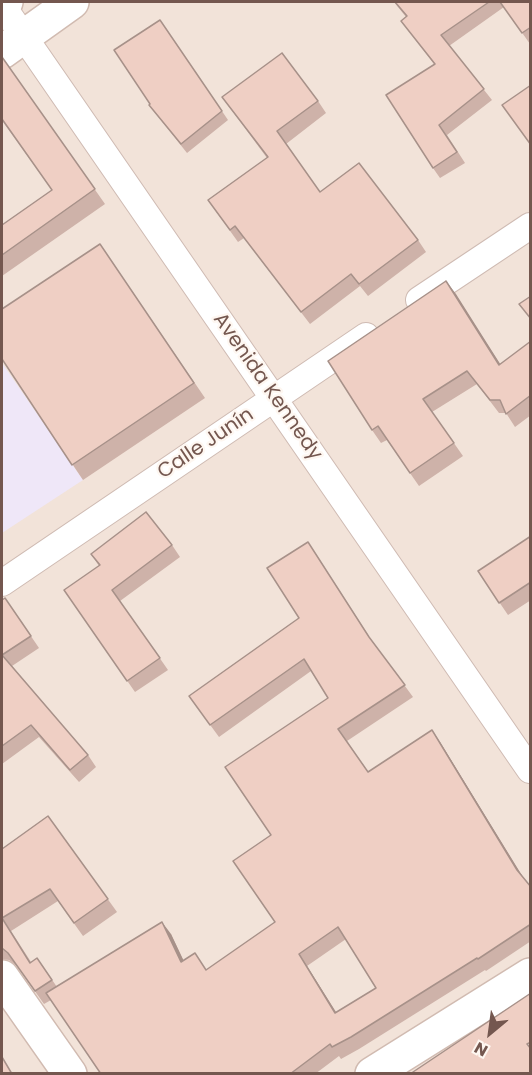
<!DOCTYPE html>
<meta charset="utf-8">
<style>
body{margin:0}
#map{position:relative;width:532px;height:1075px;overflow:hidden;background:#fbf2ea;font-family:Poppins,sans-serif}
canvas{display:block}
.frame{position:absolute;inset:0;border:3px solid #74574f;pointer-events:none}
.north{position:absolute;left:460px;top:1003px;width:60px;height:60px;-webkit-text-stroke:4px #fef7f1;paint-order:stroke;rotate:209deg;font-size:16px;font-weight:700;line-height:24px;text-align:center;color:#74574f}
.north::after{content:'';display:block;margin:auto;width:21px;height:27px;background:#74574f;clip-path:polygon(50% 0,100% 100%,50% 72%,0 100%)}
</style>
<div id="map">
<canvas width="532" height="1075"></canvas>
<div class="frame"></div>
<div class="north">N</div>
</div>
<script>
const ctx = document.querySelector('canvas').getContext('2d');
ctx.lineJoin = 'round';
function fillPath(path, color) { ctx.fillStyle = color; ctx.fill(path, 'evenodd'); }
const poly = rows => new Path2D(rows.map(r => 'M' + r).join(''));
function stroke(path, color, width, dash) { ctx.strokeStyle = color; ctx.lineWidth = width; ctx.lineCap = dash ? 'butt' : 'round'; ctx.setLineDash(dash || []); ctx.stroke(path); }
function write(font, color, halo, rows, align = 'center') {
  ctx.font = font + ' Poppins,sans-serif'; ctx.lineWidth = 4.5; ctx.setLineDash([]); ctx.textBaseline = 'middle'; ctx.strokeStyle = halo; ctx.fillStyle = color; for (const [text, x, y, turn = 0] of rows) {
    ctx.save(); ctx.translate(x, y); ctx.rotate((+turn || 0) * Math.PI / 180); ctx.textAlign = isNaN(turn) ? turn : align; if (halo) ctx.strokeText(text, 0, 0); ctx.fillText(text, 0, 0); ctx.restore();
  }
}
const residential = poly([
 [2,2,530,2,530,1073,2,1073]
]);
const education = poly([
 [2,363,83,480,2,533]
]);
const street = poly([
 [2,5,530,770],
 [419,300,530,226],
 [2,583,366,336]
]);
const secondary = poly([
 [2,5,6,2],
 [2,52,72,2],
 [2,977,70,1074],
 [372,1074,530,975]
]);
const wall = poly([
 [394,2,531,2,530,44,504,7,449,46,492,100,447,135,465,163,440,178,433,168,434,64,401,21,406,17],
 [160,20,228,120,187,153,149,105,150,104],
 [2,57,105,204,2,276,2,225,52,190,3,122,2,123],
 [222,97,318,101,326,113,286,144,320,192,418,240,426,252,368,296,360,286,310,324,244,238,238,242,208,200,267,158],
 [100,244,205,398,83,480,2,359],
 [446,281,500,364,531,341,531,415,515,427,506,413,499,413,477,384,432,412,463,456,419,486,387,440,381,443,372,430],
 [531,536,531,600,508,615,478,571],
 [172,545,180,557,120,601,168,670,135,692,64,590,99,566,91,554],
 [316,554,374,644,413,697,347,741,368,772,440,742,522,876,531,887,531,941,486,971,485,970,359,1049,341,1059,339,1056,315,1074,101,1074,51,1000,44,1004,17,966,9,960,2,959,2,849,48,816,117,912,83,936,58,901,11,931,31,962,37,958,57,987,171,934,183,960,206,970,275,922,271,835,328,698,311,671,219,737,189,696,299,618],
 [346,939,376,988,336,1012,307,966],
 [5,598,39,648,12,666,88,755,96,767,79,782,39,737,2,764,2,600]
]);
const shadedWall = poly([
 [446,281,456,294,509,378,499,365],
 [432,730,440,742,526,882,517,870],
 [162,922,171,934,190,974,181,962],
 [299,954,307,966,344,1025,335,1013]
]);
const building = poly([
 [395,2,489,2,441,35,484,89,439,125,457,152,433,168,386,95,435,64,401,21,407,16,395,2],
 [500,2,531,2,531,27,522,33,500,2],
 [160,20,222,111,181,144,149,105,150,104,114,50,160,20],
 [282,53,318,101,277,131,320,192,359,163,418,240,359,284,351,274,301,312,235,226,230,230,208,200,268,157,222,97,282,53],
 [2,57,95,189,2,255,2,225,52,190,2,119,2,57],
 [531,85,531,145,502,105,531,85],
 [100,244,194,383,72,465,2,359,2,309,100,244],
 [446,281,499,365,531,341,531,395,506,414,500,400,490,400,467,371,423,399,454,443,410,473,378,426,372,430,328,361,446,281],
 [531,296,531,319,519,304,531,296],
 [146,512,172,545,112,590,160,658,127,681,64,590,100,565,91,554,146,512],
 [531,536,531,582,499,603,478,571,531,536],
 [308,542,369,637,405,685,338,729,368,772,432,730,517,870,531,887,531,924,478,959,477,958,351,1037,332,1047,330,1044,290,1074,101,1074,46,993,162,922,181,962,195,953,206,970,275,922,233,861,271,835,225,767,328,698,304,659,210,725,189,696,299,618,267,568,308,542],
 [338,927,376,988,335,1013,299,954,338,927],
 [5,598,31,636,2,655,88,755,70,770,31,725,2,746,2,600,5,598],
 [48,816,108,899,74,923,50,889,2,918,30,963,37,958,52,980,35,991,8,953,2,948,2,849,48,816],
 [531,993,531,1042,527,1044,531,1049,531,1074,410,1074,531,993],
 [2,1057,12,1074,2,1074,2,1057]
]);
const streetNames = [
 ["Avenida Kennedy",267,387,55],
 ["Calle Junín",206,444,-34]
];
fillPath(residential, '#f2e3d9');
fillPath(education, '#efe7f8');
stroke(street, '#cfbbb3', 28);
stroke(secondary, '#d1bbb1', 36);
stroke(street, '#fff', 26);
stroke(secondary, '#fff', 33);
fillPath(wall, '#ceb2a9');
fillPath(shadedWall, '#a79189');
fillPath(building, '#efcfc4');
stroke(building, '#a79189', 1.5);
write('20px', '#74574f', '#fef7f1', streetNames);
</script>
